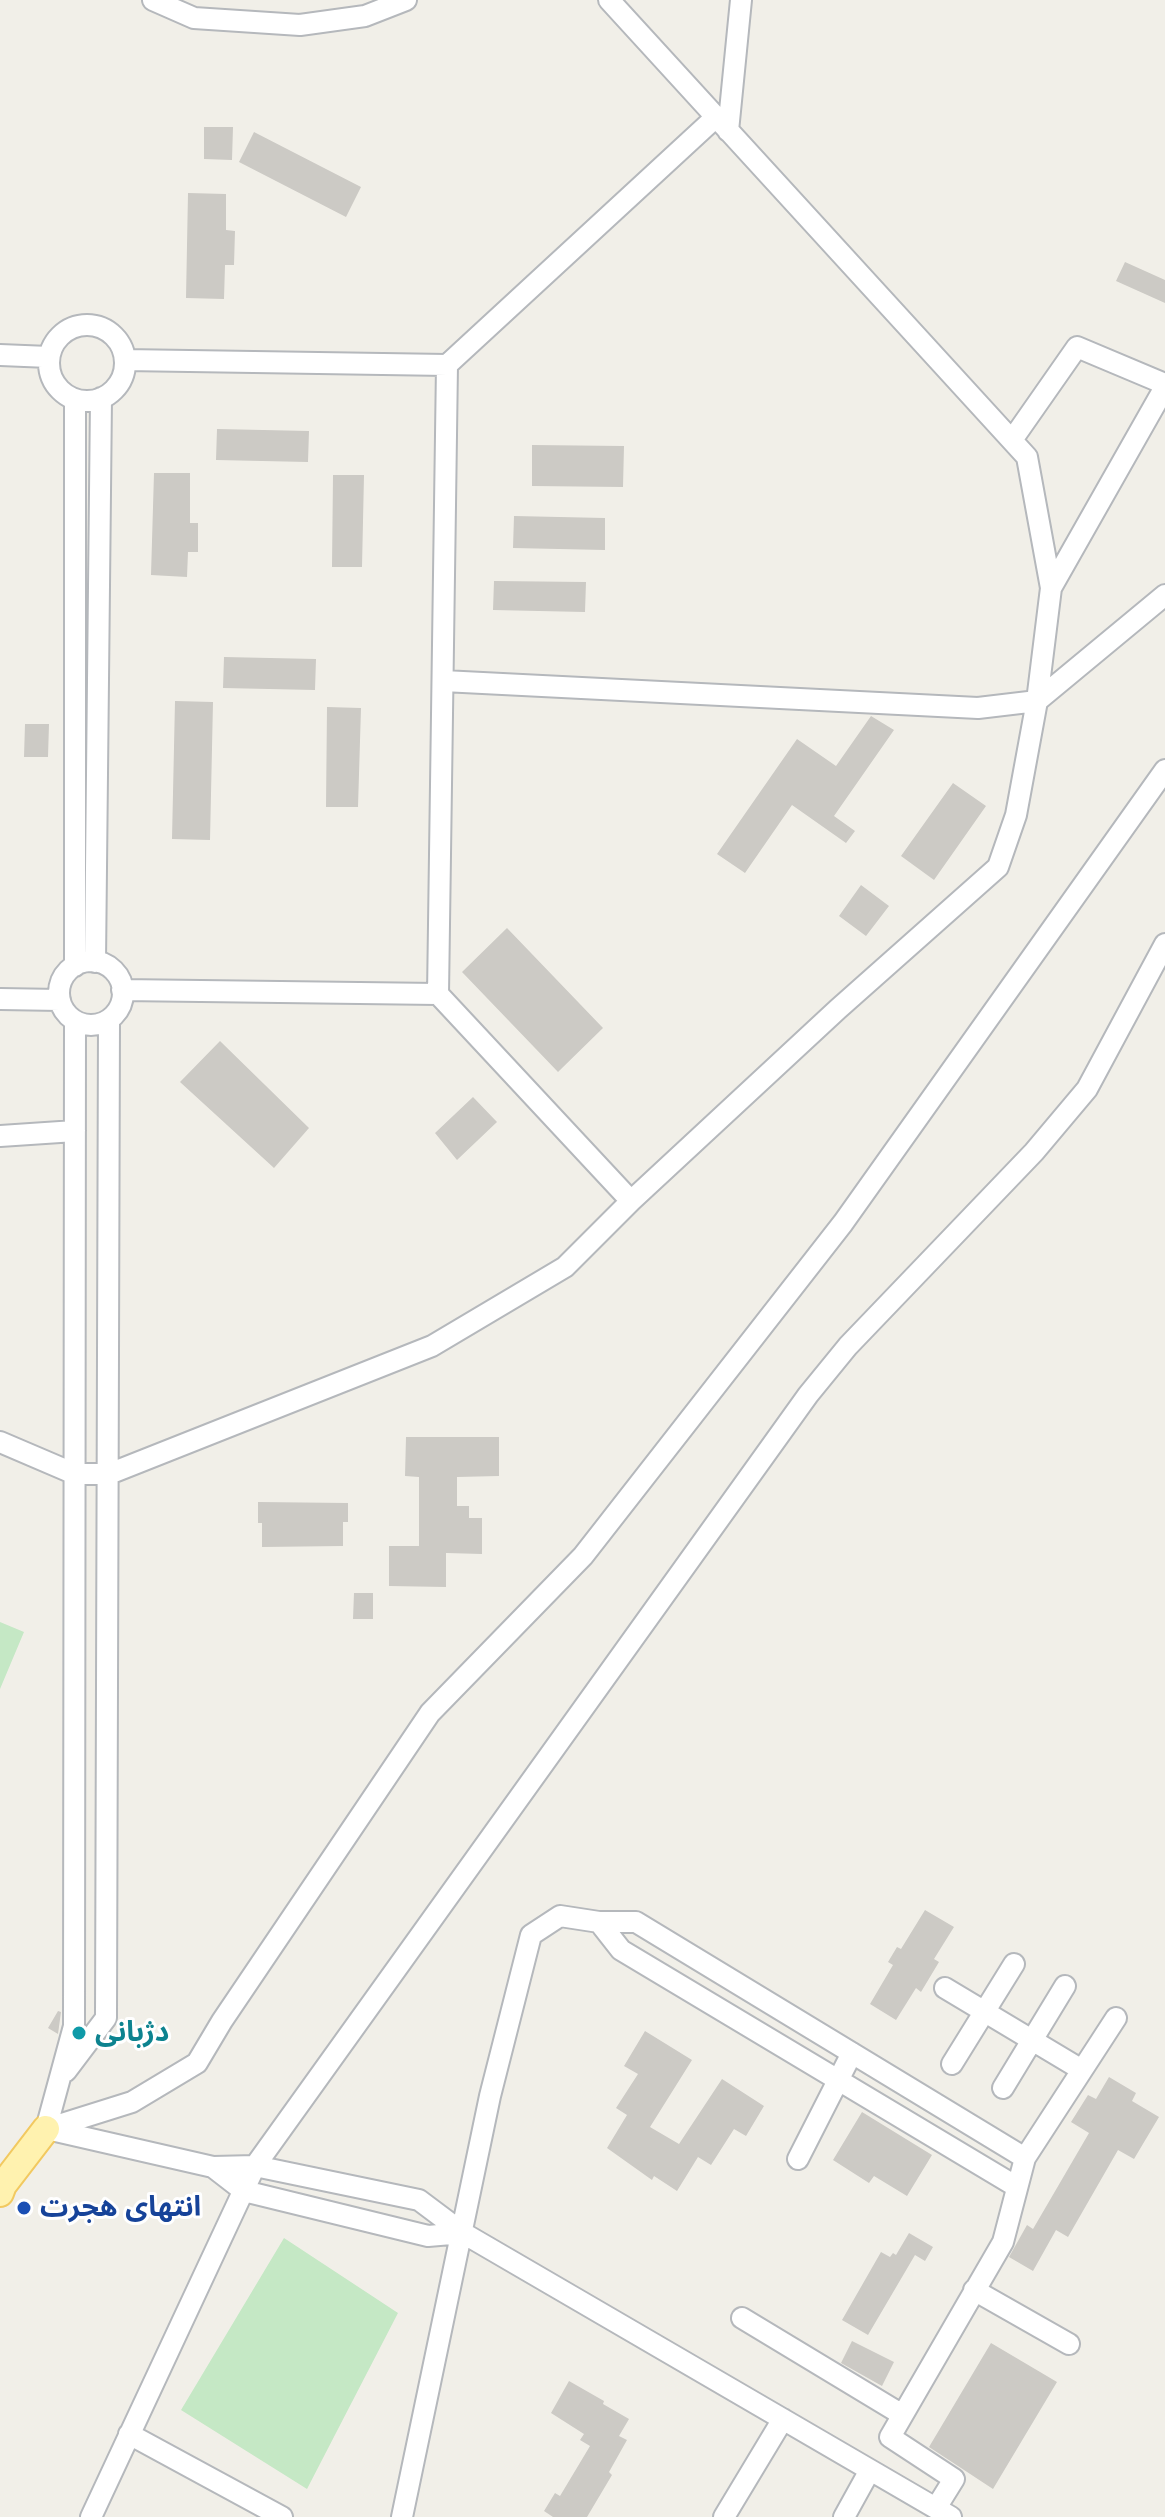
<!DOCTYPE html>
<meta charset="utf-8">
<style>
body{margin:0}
canvas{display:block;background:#f1efe8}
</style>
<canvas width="1165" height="2517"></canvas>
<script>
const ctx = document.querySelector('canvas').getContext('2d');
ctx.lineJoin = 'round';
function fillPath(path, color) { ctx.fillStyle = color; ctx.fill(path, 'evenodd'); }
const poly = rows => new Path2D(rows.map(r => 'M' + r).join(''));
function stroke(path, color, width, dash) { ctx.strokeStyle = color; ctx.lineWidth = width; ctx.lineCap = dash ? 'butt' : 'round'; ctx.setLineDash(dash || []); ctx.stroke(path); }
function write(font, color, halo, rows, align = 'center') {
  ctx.font = font + ' Quicksand,"Noto Sans Arabic",sans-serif'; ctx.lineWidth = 6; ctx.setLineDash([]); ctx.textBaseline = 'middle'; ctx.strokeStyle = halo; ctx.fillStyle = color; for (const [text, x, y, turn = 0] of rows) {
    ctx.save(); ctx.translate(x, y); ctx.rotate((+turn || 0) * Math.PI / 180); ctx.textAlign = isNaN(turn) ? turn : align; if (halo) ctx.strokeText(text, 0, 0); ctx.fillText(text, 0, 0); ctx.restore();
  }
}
const green = poly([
 [0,1622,24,1632,0,1689],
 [284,2238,398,2313,307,2489,181,2410]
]);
const building = poly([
 [204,127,233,127,232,160,204,159],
 [254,132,361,187,346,217,239,162],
 [188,193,226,194,226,230,235,231,234,265,225,265,224,299,186,298],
 [1125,262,1165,280,1165,303,1116,281],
 [217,429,309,431,308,462,216,460],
 [532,445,624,446,623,487,532,486],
 [154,473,190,473,190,523,198,523,198,552,188,552,187,577,151,575],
 [333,475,364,475,362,567,332,567],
 [514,516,605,518,605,550,513,548],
 [494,581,586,582,585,612,493,610],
 [224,657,316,659,315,690,223,688],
 [175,701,213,702,210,840,172,839],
 [327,707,361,708,358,807,326,807],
 [871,716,894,730,834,816,855,831,846,843,792,805,745,873,717,854,797,739,836,766],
 [25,724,49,724,48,757,24,757],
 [953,783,986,806,934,880,901,856],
 [861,885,889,906,866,936,839,916],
 [507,928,603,1028,558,1072,462,972],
 [220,1041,309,1128,274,1168,180,1082],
 [473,1097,497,1122,457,1160,435,1133],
 [406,1437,499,1437,499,1476,457,1477,457,1506,469,1506,469,1518,482,1518,482,1554,446,1553,446,1587,389,1586,389,1546,419,1546,419,1477,405,1476],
 [258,1502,348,1503,348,1522,343,1522,343,1546,262,1547,262,1523,258,1523],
 [354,1593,373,1593,373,1619,353,1619],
 [925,1910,954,1927,934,1959,939,1962,921,1992,916,1988,896,2020,870,2004,893,1965,888,1962,897,1947,901,1949],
 [58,2011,61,2012,58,2034,48,2028],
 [645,2031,692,2060,650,2127,679,2144,722,2079,764,2106,746,2136,734,2129,711,2165,698,2157,677,2191,654,2176,652,2180,607,2148,627,2115,616,2108,638,2074,624,2066],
 [1109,2077,1136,2093,1132,2101,1159,2117,1134,2159,1118,2150,1068,2237,1056,2230,1033,2271,1009,2257,1027,2225,1033,2229,1089,2133,1071,2122,1088,2095,1096,2099],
 [862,2112,932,2155,907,2196,874,2176,869,2183,833,2160],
 [909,2233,933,2247,925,2261,915,2255,868,2335,842,2320,881,2252,890,2257,893,2253,896,2255],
 [852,2341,894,2362,882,2386,841,2363],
 [991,2343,1057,2382,993,2489,929,2447],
 [569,2381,604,2401,603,2404,629,2419,619,2436,627,2440,609,2472,612,2475,587,2517,553,2517,544,2511,555,2493,560,2496,590,2446,580,2440,584,2434,551,2413]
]);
const minor = poly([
 [153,0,194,18,300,25,365,16,406,0],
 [609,0,1027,457,1051,588,1037,701],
 [728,131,741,0],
 '49 363a38 38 0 1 1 76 0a38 38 0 1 1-76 0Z',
 [0,355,49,357],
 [447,365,716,117],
 [1012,440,1077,347,1165,384],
 [1051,588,1165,387],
 [443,681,978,708,1037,701,1016,815,998,867,838,1009,631,1201],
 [1037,701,1165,595],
 '59 993a32 32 0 1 1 64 0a32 32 0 1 1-64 0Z',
 [95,962,101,398],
 [75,966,75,399],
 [122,990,438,994,447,365,125,360],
 [0,999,60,1000],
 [0,1136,75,1131],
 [0,1442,75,1474,109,1474,432,1346,565,1267,631,1201,438,994],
 [599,1922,621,1950,1017,2187],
 [945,1988,1082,2070],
 [952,2064,1014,1964],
 [66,2071,106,2018,109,1020],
 [1003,2088,1065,1986],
 [46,2129,132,2102,197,2063,222,2021,430,1713,583,1556,843,1223,1165,770],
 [46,2129,74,2026,75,1021],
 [47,2129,213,2167,255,2166,419,2200,463,2233,951,2517],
 [798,2159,852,2053],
 [213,2167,244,2191,428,2236,463,2233],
 [974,2290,1069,2344],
 [742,2318,901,2414],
 [129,2434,282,2517],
 [936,2508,954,2479,890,2437,1003,2242,1025,2158,1116,2018],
 [91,2517,255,2166,808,1395,848,1346,1034,1152,1087,1089,1165,944],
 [402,2517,490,2096,531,1935,560,1916,599,1922,636,1922,1025,2158],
 [724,2517,783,2419],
 [844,2517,870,2470]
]);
const major = poly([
 [0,2193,3,2185,46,2129]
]);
const markers = [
 [79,2033,8,"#0f9aa8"],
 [24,2208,8,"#1a4fb4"]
];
const cultureNames = [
 ["دژبانی",95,2033]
];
const transitNames = [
 ["انتهای هجرت",40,2208]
];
fillPath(green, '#c5e8c5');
fillPath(building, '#cccac5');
stroke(minor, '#b5b8bc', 24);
stroke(major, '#f2c960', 30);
stroke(minor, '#fff', 20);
stroke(major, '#fff2af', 26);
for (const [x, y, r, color] of markers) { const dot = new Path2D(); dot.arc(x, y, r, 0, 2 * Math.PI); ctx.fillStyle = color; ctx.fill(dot); stroke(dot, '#fff', 3); }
write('bold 28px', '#0d838f', '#fff', cultureNames, 'left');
write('bold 28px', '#164399', '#fff', transitNames, 'left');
</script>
